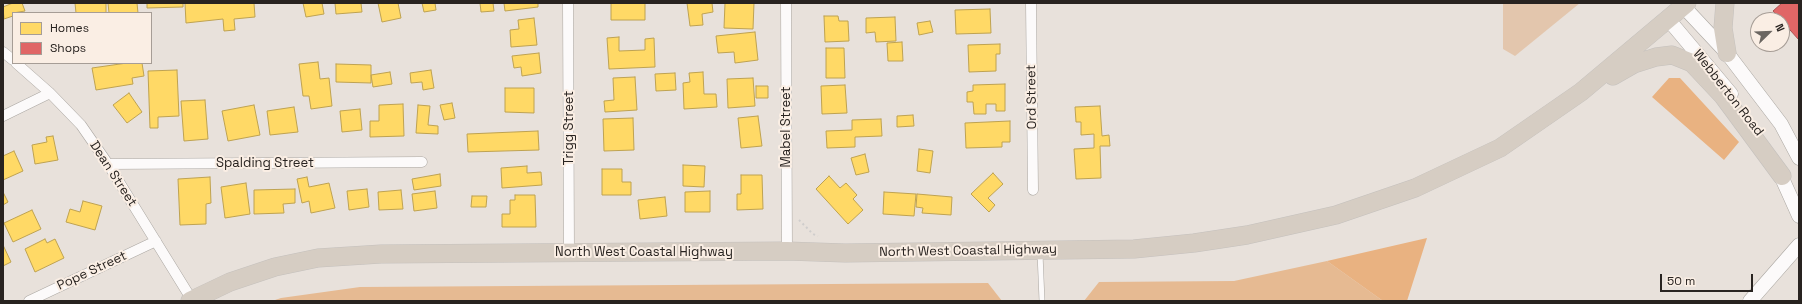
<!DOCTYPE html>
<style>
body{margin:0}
#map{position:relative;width:1802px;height:304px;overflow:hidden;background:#e8e1db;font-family:"Space Grotesk",sans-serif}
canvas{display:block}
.frame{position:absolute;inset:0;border:4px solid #282320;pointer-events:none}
.legend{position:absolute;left:12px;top:12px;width:140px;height:52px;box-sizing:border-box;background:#faeee4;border:1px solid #a69d96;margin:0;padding:5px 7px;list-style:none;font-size:12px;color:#282320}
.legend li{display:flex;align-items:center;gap:8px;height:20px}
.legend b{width:20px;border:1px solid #a69d96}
.north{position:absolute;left:1750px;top:12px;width:40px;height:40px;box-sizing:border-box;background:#faeee4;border:1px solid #a69d96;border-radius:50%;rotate:67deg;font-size:11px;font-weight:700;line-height:16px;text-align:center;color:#282320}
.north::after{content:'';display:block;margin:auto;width:14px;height:18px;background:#6b6661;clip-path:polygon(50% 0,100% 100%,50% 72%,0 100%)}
.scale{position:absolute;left:1660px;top:274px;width:93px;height:18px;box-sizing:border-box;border:2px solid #282320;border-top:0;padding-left:5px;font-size:12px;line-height:14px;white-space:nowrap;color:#282320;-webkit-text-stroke:3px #faeee4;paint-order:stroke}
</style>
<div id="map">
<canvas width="1802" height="304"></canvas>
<div class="frame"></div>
<ul class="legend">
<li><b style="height:11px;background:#ffd966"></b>Homes</li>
<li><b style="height:11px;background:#e06666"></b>Shops</li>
</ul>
<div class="north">N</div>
<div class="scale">50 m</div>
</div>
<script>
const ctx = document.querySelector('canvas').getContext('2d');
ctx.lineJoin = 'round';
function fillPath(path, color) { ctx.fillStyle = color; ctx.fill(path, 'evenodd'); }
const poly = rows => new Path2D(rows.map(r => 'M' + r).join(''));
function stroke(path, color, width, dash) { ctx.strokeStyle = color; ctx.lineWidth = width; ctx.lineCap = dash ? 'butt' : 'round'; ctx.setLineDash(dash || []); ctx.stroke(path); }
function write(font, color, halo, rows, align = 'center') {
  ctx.font = font + ' "Space Grotesk",sans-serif'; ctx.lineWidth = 4; ctx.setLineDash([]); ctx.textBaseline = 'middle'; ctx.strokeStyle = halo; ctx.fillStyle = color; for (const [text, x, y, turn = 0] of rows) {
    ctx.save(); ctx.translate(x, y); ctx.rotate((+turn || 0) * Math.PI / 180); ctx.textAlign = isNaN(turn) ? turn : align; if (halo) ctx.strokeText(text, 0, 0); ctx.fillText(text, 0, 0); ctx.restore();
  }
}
const green = poly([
 [1503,3,1580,3,1515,56,1503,49]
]);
const forest = poly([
 [1327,261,1383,301,1084,301,1099,282,1234,281],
 [988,283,1002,301,272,301,281,298,360,287]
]);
const water = poly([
 [1669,78,1680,78,1739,142,1724,160,1652,97],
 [1427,238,1407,301,1383,301,1327,261]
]);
const homes = poly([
 [13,3,22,3,25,11,13,13,13,16,4,19,3,7,13,3],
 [75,3,106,3,106,13,76,13,75,3],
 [108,3,137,3,138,13,109,13,108,3],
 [147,3,183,3,183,7,147,8,147,3],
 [185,3,254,3,255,17,234,19,235,30,224,31,223,19,186,23,185,3],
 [303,3,322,3,324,14,306,17,303,3],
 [335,3,361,3,362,12,336,14,335,3],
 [378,3,398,3,401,18,382,22,378,3],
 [422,3,435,3,436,10,424,12,422,3],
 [480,3,493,3,494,11,481,12,480,3],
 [504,3,538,3,538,7,505,11,504,3],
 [611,3,645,3,645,20,611,20,611,3],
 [687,3,712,3,713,12,702,14,703,25,690,26,687,3],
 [725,3,754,3,753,29,724,28,725,3],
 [990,9,991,33,956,34,955,10,990,9],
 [824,16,838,16,839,21,848,21,849,41,825,42,824,16],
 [895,17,896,41,876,42,875,32,866,33,866,18,895,17],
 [534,18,537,45,511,47,510,30,519,29,518,20,534,18],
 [930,21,933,32,919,35,917,23,930,21],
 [755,32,758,60,735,63,734,52,718,53,716,36,755,32],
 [619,37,619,51,645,50,645,39,654,38,655,67,609,69,607,38,619,37],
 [902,42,903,61,888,61,887,43,902,42],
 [1000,44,1000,54,996,54,996,71,969,72,968,45,1000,44],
 [826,48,844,48,845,78,826,78,826,48],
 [539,53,541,73,522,76,521,67,514,68,512,56,539,53],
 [318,62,320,79,329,78,332,106,311,109,309,96,303,96,299,64,318,62],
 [127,63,142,63,144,76,132,78,133,84,96,90,92,68,127,63],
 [336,64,371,65,371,83,336,82,336,64],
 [177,70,179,116,158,117,158,128,150,128,148,71,177,70],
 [431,70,434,88,423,90,422,82,411,83,410,73,431,70],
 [390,72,392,84,373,87,371,75,390,72],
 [703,72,704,94,716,94,717,107,684,109,683,83,690,82,689,73,703,72],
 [675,73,676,90,656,91,655,74,675,73],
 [635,77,637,110,605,112,604,101,614,100,613,78,635,77],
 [753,78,755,106,728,108,727,79,753,78],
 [1005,84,1005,111,996,111,996,104,986,104,986,114,974,114,973,102,967,102,967,92,973,91,973,85,1005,84],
 [845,85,847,113,822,114,821,86,845,85],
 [756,86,768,86,768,98,756,98,756,86],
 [505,88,534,88,534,113,505,112,505,88],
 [129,93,142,112,127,123,113,105,129,93],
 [205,100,208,139,184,141,181,101,205,100],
 [452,103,455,118,444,120,440,105,452,103],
 [403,104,404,136,370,137,370,121,379,121,379,105,403,104],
 [254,105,260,135,228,141,222,111,254,105],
 [418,105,430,106,428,125,438,126,438,134,416,133,418,105],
 [1100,106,1102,136,1109,135,1110,146,1100,146,1101,178,1076,179,1074,149,1094,148,1094,134,1081,135,1081,122,1076,122,1075,107,1100,106],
 [294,107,298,132,270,135,267,111,294,107],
 [360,109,362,130,342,132,340,111,360,109],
 [913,115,914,126,897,127,897,116,913,115],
 [758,116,762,146,741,148,738,118,758,116],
 [633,118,634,150,604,151,603,119,633,118],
 [881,119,882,136,855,137,855,147,827,148,826,131,852,130,852,120,881,119],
 [1010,121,1010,142,1002,142,1002,147,966,148,965,123,1010,121],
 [538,131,539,150,468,152,467,134,538,131],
 [53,136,58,160,35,164,32,145,47,142,46,137,53,136],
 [919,149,933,151,930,173,917,171,919,149],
 [14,151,23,171,3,180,3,156,14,151],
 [865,154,869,172,856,175,851,158,865,154],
 [683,165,705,166,704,187,683,186,683,165],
 [527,166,527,173,541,172,542,185,502,188,501,168,527,166],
 [602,169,622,169,622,182,631,182,631,195,602,195,602,169],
 [993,173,1003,184,988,198,995,205,989,212,971,194,993,173],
 [440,174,441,186,414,190,412,179,440,174],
 [741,175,762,175,763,209,737,210,737,194,741,194,741,175],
 [829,176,840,188,846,183,857,195,853,199,863,210,848,224,816,189,829,176],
 [210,177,211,203,206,204,206,224,180,225,178,179,210,177],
 [307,177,309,187,329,183,335,208,311,213,309,201,302,203,297,179,307,177],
 [246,183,250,214,225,218,221,187,246,183],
 [295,189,295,203,283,204,284,213,254,214,254,190,295,189],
 [367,189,369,207,349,210,347,191,367,189],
 [401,190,403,209,379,210,378,192,401,190],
 [435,191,437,208,414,211,412,194,435,191],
 [710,191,710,212,685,212,685,192,710,191],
 [3,192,8,202,3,205,3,192],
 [884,192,916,194,914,216,883,214,884,192],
 [917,194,952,197,951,215,922,213,923,208,916,207,917,194],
 [515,195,535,195,536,227,502,227,502,214,510,214,510,200,515,200,515,195],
 [472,196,487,196,486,207,471,207,472,196],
 [665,197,667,216,640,219,638,200,665,197],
 [83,201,102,206,95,230,66,222,70,209,80,212,83,201],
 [32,210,41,229,13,242,4,223,32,210],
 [45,239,47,243,55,239,64,258,35,272,25,249,45,239],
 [3,245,11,262,3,266,3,245]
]);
const shops = poly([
 [1782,3,1799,3,1799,40,1773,11,1782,3]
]);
const path = poly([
 [799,220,813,234,818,236]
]);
const lane = poly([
 [1040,253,1042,301]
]);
const street = poly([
 [568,3,569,252],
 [786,3,787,251],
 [1031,3,1033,190],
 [3,52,13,60],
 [16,63,50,93,81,125,108,164,192,300],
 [3,116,50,93],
 [108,164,422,162],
 [29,301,156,241]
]);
const secondary = poly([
 [1683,6,1727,53,1781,124,1799,158],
 [1668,19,1731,94],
 [1777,167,1799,216],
 [1750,301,1799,245]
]);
const highway = poly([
 [1725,3,1723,28,1727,53],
 [1613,76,1634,64,1656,57,1672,55,1692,63,1723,96,1782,176],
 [190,301,230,282,275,267,318,258,381,254,787,251,845,253,1134,249,1194,243,1247,235,1336,215,1415,188,1500,148,1581,92,1687,3]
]);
const streetNames = [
 ["Webberton Road",1728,93,52],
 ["Ord Street",1032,97,-91],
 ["Mabel Street",786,127,-90],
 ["Trigg Street",569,128,-90],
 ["Spalding Street",265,163],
 ["Dean Street",113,174,57],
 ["North West Coastal Highway",968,251,-1],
 ["North West Coastal Highway",644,252],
 ["Pope Street",92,271,-25]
];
fillPath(green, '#e3c6ad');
fillPath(forest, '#e6ba92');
fillPath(water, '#e9b281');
fillPath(homes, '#ffd966');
stroke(homes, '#bea251', 1);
fillPath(shops, '#e06666');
stroke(shops, '#a95251', 1);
stroke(lane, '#aaa6a1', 6);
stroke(street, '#aaa6a1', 11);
stroke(secondary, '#aaa6a1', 15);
stroke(highway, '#c4c0bd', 19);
stroke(path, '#cfcdcc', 2, [2, 3]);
stroke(lane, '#fcfafa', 5);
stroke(street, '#fcfafa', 10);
stroke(secondary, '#fcfafa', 14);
stroke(highway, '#d6cdc3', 18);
write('13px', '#282320', '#faeee4', streetNames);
</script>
